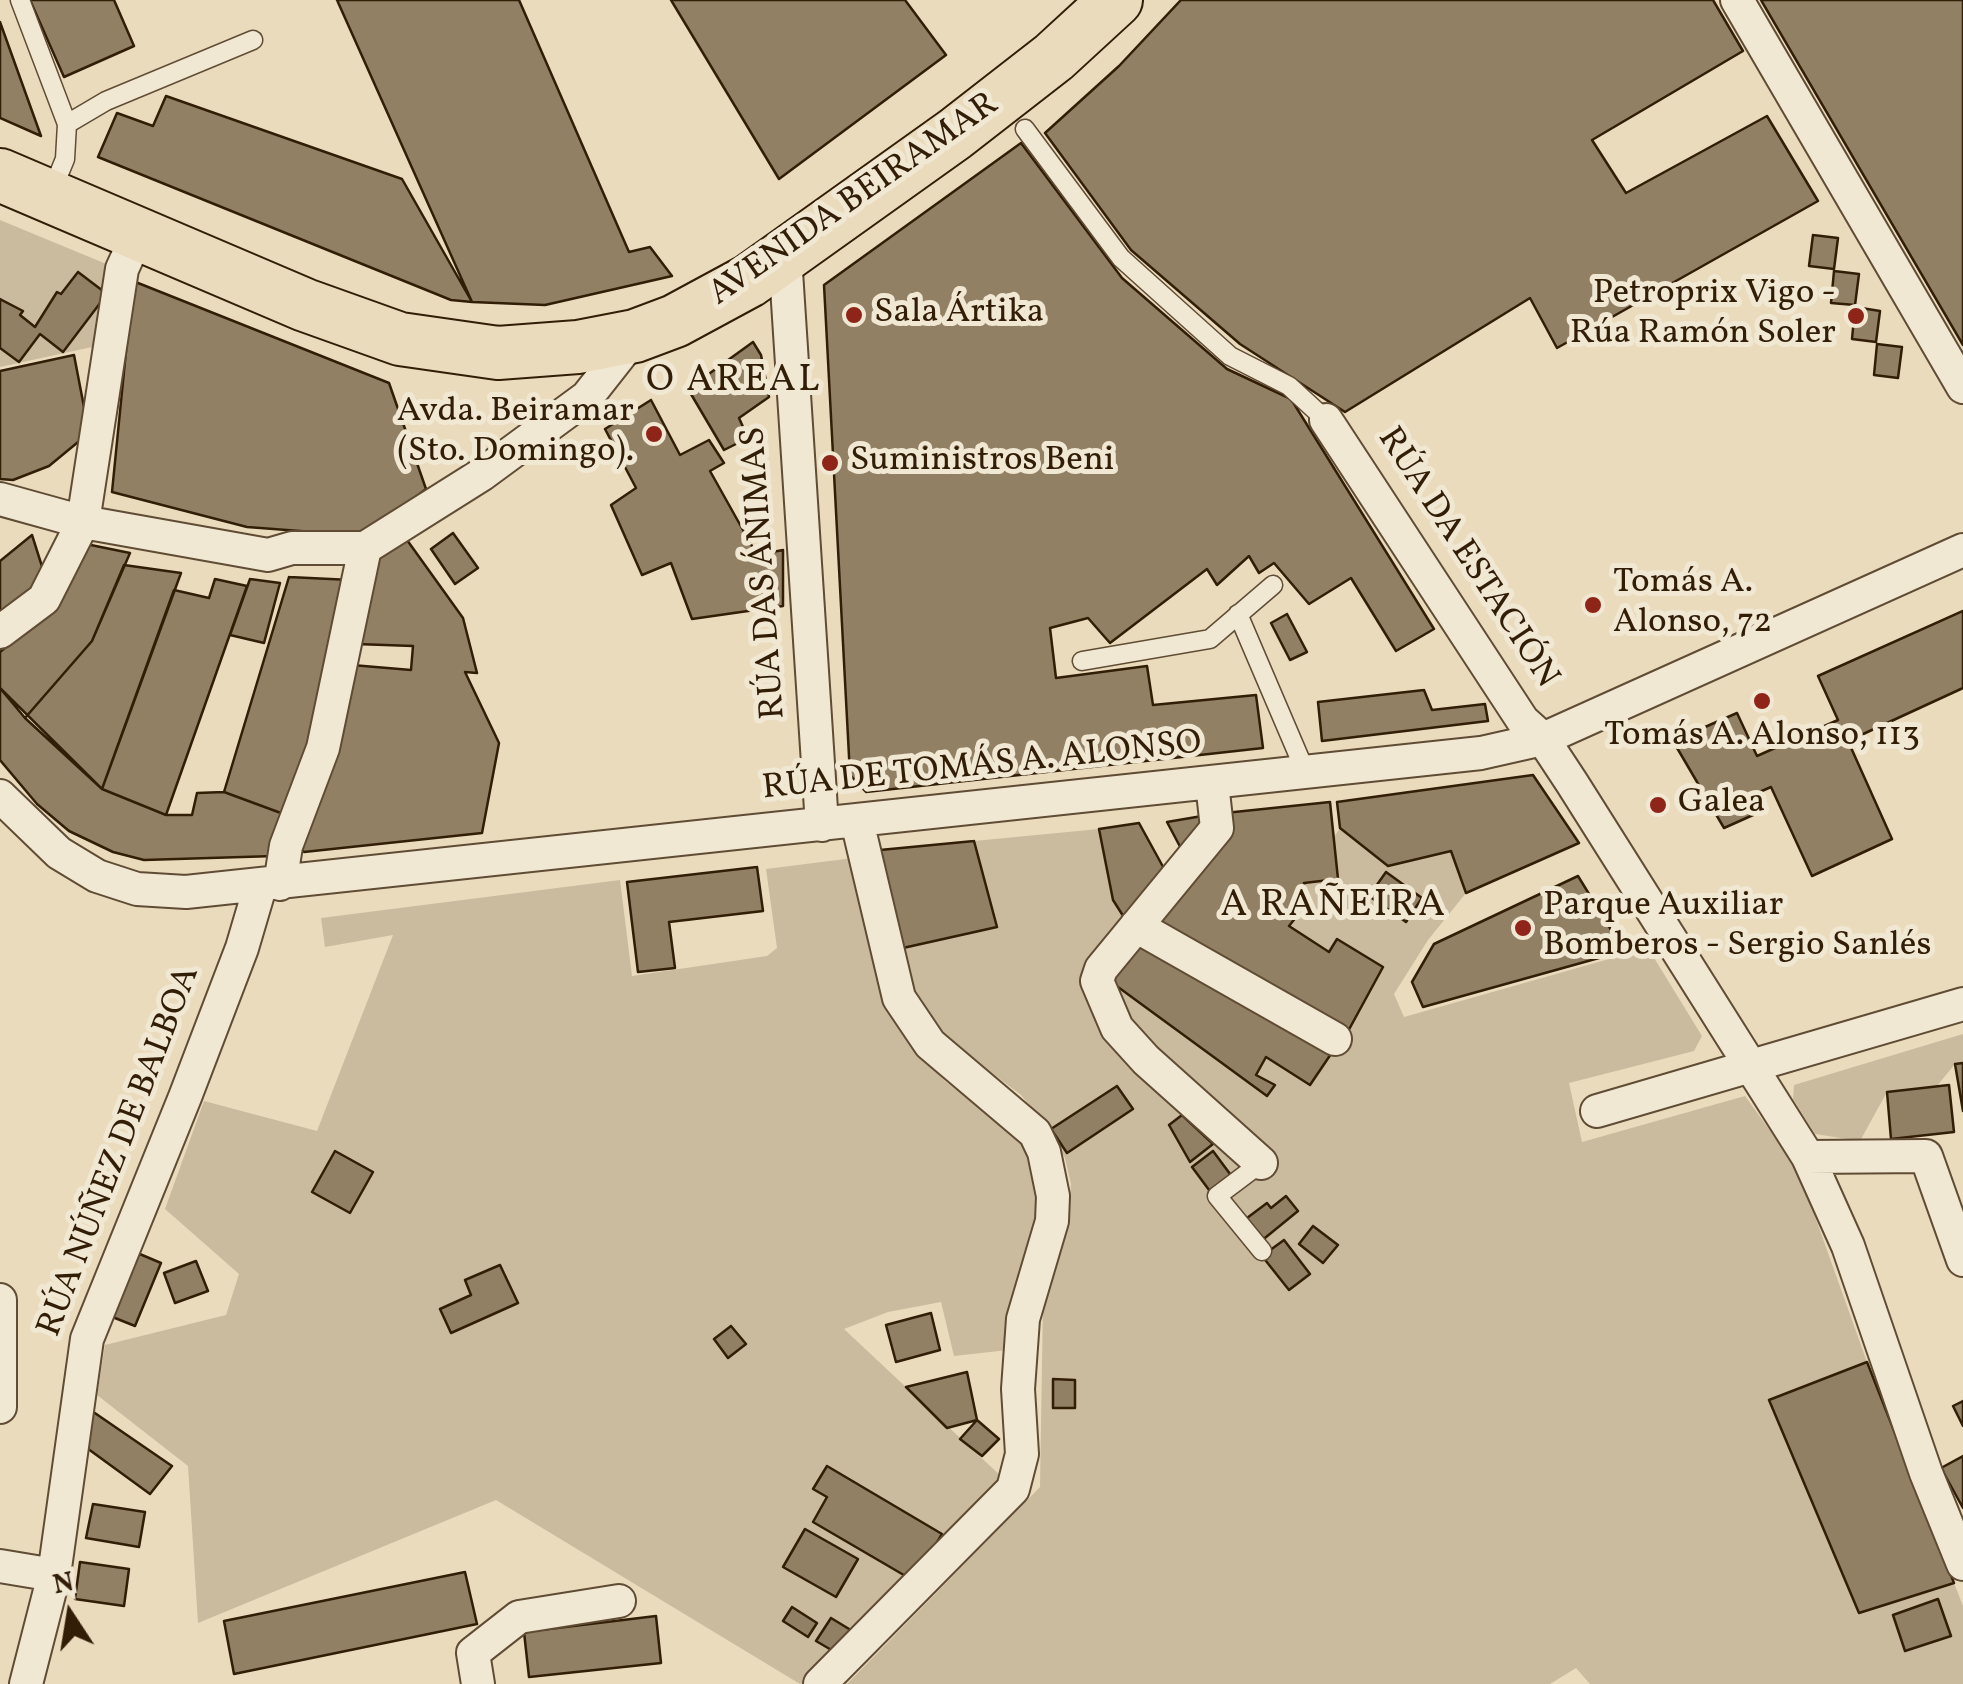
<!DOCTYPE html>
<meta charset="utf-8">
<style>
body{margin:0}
#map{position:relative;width:1963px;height:1684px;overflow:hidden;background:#eadbbd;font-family:Vollkorn,serif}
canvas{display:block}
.north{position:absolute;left:20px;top:1564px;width:100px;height:100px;-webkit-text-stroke:8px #f1e8d4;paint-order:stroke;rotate:348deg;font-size:28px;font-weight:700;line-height:40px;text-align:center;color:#321d06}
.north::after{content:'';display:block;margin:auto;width:35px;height:45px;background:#321d06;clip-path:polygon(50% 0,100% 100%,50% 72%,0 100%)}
</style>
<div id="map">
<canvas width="1963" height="1684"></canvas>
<div class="north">N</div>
</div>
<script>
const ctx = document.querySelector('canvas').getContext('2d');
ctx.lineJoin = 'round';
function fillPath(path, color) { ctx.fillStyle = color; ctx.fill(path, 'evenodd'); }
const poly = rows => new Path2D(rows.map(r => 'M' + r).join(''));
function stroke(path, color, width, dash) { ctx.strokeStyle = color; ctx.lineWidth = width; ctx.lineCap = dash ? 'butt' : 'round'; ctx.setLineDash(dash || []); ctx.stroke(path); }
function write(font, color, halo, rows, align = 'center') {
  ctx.font = font + ' Vollkorn,serif'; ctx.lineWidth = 10; ctx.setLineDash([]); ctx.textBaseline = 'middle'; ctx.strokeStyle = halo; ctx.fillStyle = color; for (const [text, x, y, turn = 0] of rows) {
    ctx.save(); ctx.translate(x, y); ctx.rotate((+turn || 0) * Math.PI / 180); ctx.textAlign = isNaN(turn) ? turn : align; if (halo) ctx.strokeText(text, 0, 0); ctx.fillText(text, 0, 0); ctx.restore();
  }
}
const green = poly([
 [0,220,116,268,106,344,0,367],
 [1340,828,1388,865,1451,851,1466,893,1428,940,1394,994,1404,1017,1648,948,1702,1036,1694,1051,1569,1083,1582,1142,1745,1096,1798,1169,1867,1362,1769,1400,1858,1612,1954,1583,1963,1606,1963,1684,1590,1684,1576,1668,1550,1684,847,1684,1040,1487,1043,1302,1068,1221,1071,1184,1065,1158,1046,1125,1021,1095,944,1037,912,988,903,948,996,926,974,841,1099,829,1113,900,1127,922,1256,1075,1266,1057,1311,1084,1383,968,1337,939,1329,952,1289,926,1305,906,1304,883],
 [853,858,884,996,908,1042,946,1082,1020,1135,1041,1199,1008,1350,954,1356,941,1302,888,1312,844,1329,1004,1479,836,1659,800,1684,496,1500,198,1623,188,1466,97,1395,105,1345,226,1315,239,1274,165,1209,204,1101,317,1131,393,935,325,947,321,918,620,880,632,976,767,956,777,948,766,869],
 [1963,1034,1963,1063,1955,1064,1937,1086,1887,1092,1860,1141,1815,1134,1793,1099,1794,1085]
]);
const building = poly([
 [30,0,114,0,134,46,64,77,30,0],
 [337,0,519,0,629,252,650,247,672,276,545,305,472,302,337,0],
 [671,0,905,0,946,55,779,179,671,0],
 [1181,0,1713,0,1743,51,1592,140,1626,193,1767,116,1818,201,1557,348,1530,298,1345,412,1240,344,1131,250,1045,133,1119,66,1181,0],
 [1761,0,1963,0,1963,345,1761,0],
 [0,22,41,136,0,118,0,22],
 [166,96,402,179,472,302,451,300,98,157,117,113,153,126,166,96],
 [1021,143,1122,278,1227,369,1291,399,1434,629,1396,651,1351,578,1309,604,1274,563,1259,573,1249,556,1217,585,1207,569,1110,643,1088,618,1050,628,1056,678,1147,666,1153,705,1256,695,1263,748,866,792,850,775,824,285,1021,143],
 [1813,235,1838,238,1834,269,1809,266,1813,235],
 [1834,271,1859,274,1855,305,1831,303,1834,271],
 [78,272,107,294,63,352,40,334,19,362,0,348,0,299,23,311,20,315,35,327,57,292,61,294,78,272],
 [133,281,389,383,426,489,366,536,247,527,112,492,133,281],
 [1855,307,1880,311,1876,342,1852,339,1855,307],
 [753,342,761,355,769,397,739,418,748,438,724,450,688,389,753,342],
 [1877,344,1902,347,1898,378,1874,375,1877,344],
 [74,355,89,433,49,466,13,480,0,479,0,371,74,355],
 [651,400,680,455,709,440,724,463,710,471,757,555,783,550,783,606,692,619,671,563,642,575,611,505,636,488,605,429,651,400],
 [453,533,478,568,455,584,431,549,453,533],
 [32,535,46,579,0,618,0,561,32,535],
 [407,540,463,618,477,673,465,672,499,743,482,833,304,852,297,844,352,665,411,670,413,646,356,644,372,563,407,540],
 [81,543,130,553,92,641,25,718,0,688,0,652,46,614,81,543],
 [124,565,181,573,102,789,25,718,92,641,124,565],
 [289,577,351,580,289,816,224,792,289,577],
 [215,579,247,586,166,815,102,789,174,590,209,598,215,579],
 [250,579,280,583,264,643,230,635,250,579],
 [1963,611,1963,688,1848,741,1892,839,1812,876,1771,787,1755,794,1762,811,1724,828,1673,741,1737,713,1757,756,1838,720,1818,676,1963,611],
 [1287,614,1307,652,1290,660,1271,623,1287,614],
 [0,688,102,789,166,815,192,815,197,793,224,792,289,816,275,856,144,860,113,852,69,831,37,804,0,760,0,688],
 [1424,690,1432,710,1485,704,1488,721,1322,741,1318,702,1424,690],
 [1533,775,1579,843,1466,893,1451,851,1388,866,1340,828,1337,802,1533,775],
 [1330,802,1338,879,1304,883,1305,906,1289,926,1329,952,1337,939,1383,967,1346,1035,1150,925,1225,813,1330,802],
 [1208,815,1185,856,1167,822,1208,815],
 [1139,823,1167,874,1127,922,1113,900,1099,829,1139,823],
 [974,841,997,927,903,948,880,850,974,841],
 [757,867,763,911,669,922,675,968,638,972,627,882,757,867],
 [1386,872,1422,898,1406,922,1369,896,1386,872],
 [1578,876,1624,951,1423,1007,1412,982,1434,944,1578,876],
 [1138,934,1335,1048,1310,1085,1266,1057,1256,1075,1275,1085,1267,1096,1107,979,1138,934],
 [1963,1063,1963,1111,1955,1064,1963,1063],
 [1949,1085,1954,1132,1891,1139,1887,1092,1949,1085],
 [1117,1086,1133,1109,1067,1153,1051,1129,1117,1086],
 [1182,1115,1213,1144,1190,1162,1169,1125,1182,1115],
 [335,1151,373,1172,350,1213,312,1192,335,1151],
 [1213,1151,1233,1178,1212,1194,1192,1167,1213,1151],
 [1286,1196,1298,1211,1260,1242,1243,1221,1267,1203,1271,1208,1286,1196],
 [1313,1226,1338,1245,1323,1263,1299,1244,1313,1226],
 [1284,1240,1310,1274,1289,1290,1262,1256,1284,1240],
 [135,1252,161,1263,135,1326,110,1316,135,1252],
 [196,1261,208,1291,175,1303,164,1273,196,1261],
 [500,1265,518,1303,451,1333,440,1309,471,1295,465,1280,500,1265],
 [931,1313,940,1350,896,1362,886,1325,931,1313],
 [731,1326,746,1344,728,1358,714,1339,731,1326],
 [1867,1362,1954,1583,1859,1613,1769,1400,1867,1362],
 [967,1372,977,1420,947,1428,906,1387,967,1372],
 [1053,1379,1075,1380,1075,1408,1053,1408,1053,1379],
 [1963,1401,1963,1426,1953,1406,1963,1401],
 [89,1409,172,1466,150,1494,80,1443,89,1409],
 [977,1420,999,1439,982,1456,960,1439,977,1420],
 [1963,1456,1963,1508,1941,1468,1963,1456],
 [827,1466,942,1534,914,1581,813,1522,827,1497,813,1489,827,1466],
 [93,1504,145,1512,139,1547,86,1538,93,1504],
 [805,1529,858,1559,836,1597,783,1567,805,1529],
 [80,1562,129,1569,124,1606,75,1599,80,1562],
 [465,1572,477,1624,234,1674,224,1621,465,1572],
 [1938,1599,1951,1636,1905,1651,1893,1615,1938,1599],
 [792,1607,817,1623,808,1637,783,1621,792,1607],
 [656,1616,661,1663,529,1677,524,1632,656,1616],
 [831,1618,854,1632,840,1655,816,1641,831,1618]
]);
const service = poly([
 [20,0,67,124,65,159,51,193],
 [67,124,106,101,253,40],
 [1025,129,1121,258,1230,356,1289,386,1326,420],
 [1238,614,1306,773],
 [1082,661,1210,639,1273,585],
 [1261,1163,1217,1196,1262,1251]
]);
const minor = poly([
 [1737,0,1963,387],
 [785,256,822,825],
 [1326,420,1523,721,1543,739,1572,783,1808,1157,1848,1246,1926,1473,1963,1564],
 [0,499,83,522,268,555,292,548,365,548,481,475,587,397,635,336],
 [0,632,44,599,83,522,122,269,138,234],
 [1212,783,1217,828,1101,969,1097,981,1117,1028,1146,1060,1261,1163],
 [0,796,59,853,97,876,137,889,186,892,1481,753,1543,739,1963,550],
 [280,884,286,846,323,748,365,548],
 [1136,926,1335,1039],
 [1597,1111,1963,1004],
 [1808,1157,1926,1156,1963,1260],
 [0,1300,0,1407],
 [0,1566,54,1575],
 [26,1684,54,1575,87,1339,185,1097,242,948,260,887],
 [478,1684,473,1653,519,1617,619,1601],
 [820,1684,1013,1489,1022,1454,1018,1389,1023,1319,1052,1221,1053,1196,1044,1152,1035,1133,930,1044,899,998,857,821]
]);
const primary = poly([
 [0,175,305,305,400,339,498,353,578,347,635,336,675,321,749,281,955,134,1054,57,1116,0]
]);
const markers = [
 [854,315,10,"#8f2418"],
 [1856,316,10,"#8f2418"],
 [654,434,10,"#8f2418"],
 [830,463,10,"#8f2418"],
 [1593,605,10,"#8f2418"],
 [1762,701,10,"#8f2418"],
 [1658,805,10,"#8f2418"],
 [1523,928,10,"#8f2418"]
];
const streetNames = [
 ["AVENIDA BEIRAMAR",855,201,-35],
 ["RÚA DA ESTACIÓN",1466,559,57],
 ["RÚA DAS ÁNIMAS",766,573,-94],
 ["RÚA DE TOMÁS A. ALONSO",982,768,-6],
 ["RÚA NÚÑEZ DE BALBOA",121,1152,-69]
];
const poiNames = [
 ["Petroprix Vigo -",1836,296,"right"],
 ["Rúa Ramón Soler",1836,336,"right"],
 ["Sala Ártika",874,315],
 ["Avda. Beiramar",634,414,"right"],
 ["(Sto. Domingo).",634,454,"right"],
 ["Suministros Beni",850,463],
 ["Tomás A.",1613,585],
 ["Alonso, 72",1613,625],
 ["Tomás A. Alonso, 113",1762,738,"center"],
 ["Galea",1678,805],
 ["Parque Auxiliar",1543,908],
 ["Bomberos - Sergio Sanlés",1543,948]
];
const neighbourhoodNames = [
 ["O AREAL",734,383],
 ["A RAÑEIRA",1334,908]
];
fillPath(green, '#cbbb9e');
fillPath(building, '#928065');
stroke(building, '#321d06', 2.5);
stroke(service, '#604c34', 21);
stroke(minor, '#604c34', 36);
stroke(primary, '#321d06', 56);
stroke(service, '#f1e8d4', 18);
stroke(minor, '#f1e8d4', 32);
stroke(primary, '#eadbbd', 52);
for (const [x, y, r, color] of markers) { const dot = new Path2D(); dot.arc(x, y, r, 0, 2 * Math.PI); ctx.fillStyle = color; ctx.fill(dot); stroke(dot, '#f1e8d4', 4); }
write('35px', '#321d06', '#f1e8d4', streetNames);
write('35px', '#321d06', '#f1e8d4', poiNames, 'left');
ctx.letterSpacing = '2.5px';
write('38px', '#321d06', '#f1e8d4', neighbourhoodNames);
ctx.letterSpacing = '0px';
</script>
